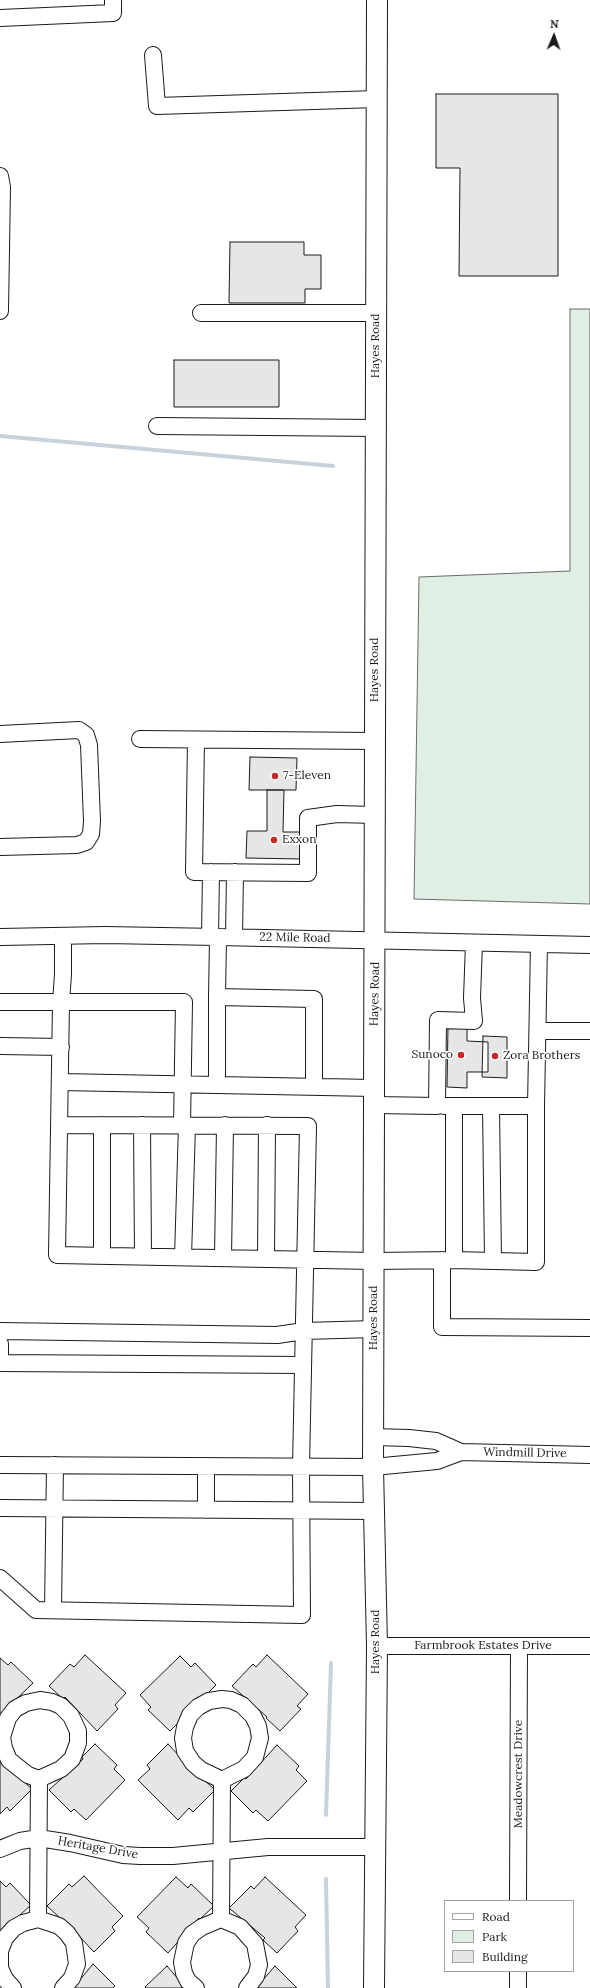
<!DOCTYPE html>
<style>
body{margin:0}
#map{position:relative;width:590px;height:1988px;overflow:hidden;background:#fff;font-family:Lora,serif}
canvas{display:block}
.legend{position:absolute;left:444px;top:1900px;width:130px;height:72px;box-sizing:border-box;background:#fff;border:1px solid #a3a3a3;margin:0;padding:5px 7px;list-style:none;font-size:12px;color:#1a1a1a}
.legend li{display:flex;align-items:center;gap:8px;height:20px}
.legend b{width:20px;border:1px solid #a3a3a3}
.north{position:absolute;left:534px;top:16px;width:40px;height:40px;-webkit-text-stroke:3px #fff;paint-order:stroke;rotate:2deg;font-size:11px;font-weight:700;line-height:16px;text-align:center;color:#1a1a1a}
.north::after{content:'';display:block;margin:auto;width:14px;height:18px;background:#1a1a1a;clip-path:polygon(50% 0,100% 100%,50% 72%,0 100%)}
</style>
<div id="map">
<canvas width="590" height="1988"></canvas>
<ul class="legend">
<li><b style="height:5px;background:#fff"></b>Road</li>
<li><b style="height:11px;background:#e0efe3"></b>Park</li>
<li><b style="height:11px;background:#e6e6e6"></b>Building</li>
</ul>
<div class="north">N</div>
</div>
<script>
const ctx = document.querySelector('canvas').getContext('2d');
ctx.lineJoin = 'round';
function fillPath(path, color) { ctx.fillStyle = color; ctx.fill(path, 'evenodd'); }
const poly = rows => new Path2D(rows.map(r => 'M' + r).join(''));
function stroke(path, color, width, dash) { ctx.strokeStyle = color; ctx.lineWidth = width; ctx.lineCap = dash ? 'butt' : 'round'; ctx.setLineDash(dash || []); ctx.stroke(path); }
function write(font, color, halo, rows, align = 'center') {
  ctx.font = font + ' Lora,serif'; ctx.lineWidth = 3; ctx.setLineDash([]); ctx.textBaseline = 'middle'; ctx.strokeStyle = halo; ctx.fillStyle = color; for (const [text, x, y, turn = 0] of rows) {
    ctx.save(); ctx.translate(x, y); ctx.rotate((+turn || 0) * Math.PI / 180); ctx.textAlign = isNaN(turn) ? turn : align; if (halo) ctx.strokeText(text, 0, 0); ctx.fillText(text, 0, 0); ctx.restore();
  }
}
const green = poly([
 [570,309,590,309,590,904,414,899,419,577,570,571,570,309]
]);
const stream = poly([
 [0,436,333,466],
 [326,1815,331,1663],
 [326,1879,328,1988]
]);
const building = poly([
 [436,94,558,94,558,276,459,276,460,168,436,168,436,94],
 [230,242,304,242,304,255,321,255,321,289,305,289,305,303,229,303,230,242],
 [174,360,279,360,279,407,174,407,174,360],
 [250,757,297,758,296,790,249,790,250,757],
 [267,790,284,790,283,832,301,832,301,859,246,858,247,831,267,831,267,790],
 [448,1025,467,1025,467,1041,488,1042,488,1072,467,1072,467,1088,447,1087,448,1025],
 [483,1036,507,1037,507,1078,482,1077,483,1036],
 [85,1655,126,1693,115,1705,118,1709,97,1731,65,1697,63,1699,49,1686,70,1664,74,1667,85,1655],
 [267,1655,308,1694,297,1706,301,1709,280,1731,266,1718,267,1717,232,1686,253,1664,256,1667,267,1655],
 [180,1656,191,1667,195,1663,216,1685,170,1731,148,1710,151,1707,140,1695,180,1656],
 [0,1658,8,1665,11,1662,33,1683,0,1715,0,1658],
 [95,1744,117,1765,114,1769,125,1780,86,1820,74,1809,71,1812,49,1790,83,1759,82,1757,95,1744],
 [168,1744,200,1778,201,1777,215,1790,193,1812,189,1808,178,1820,138,1780,150,1769,147,1765,168,1744],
 [277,1745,299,1766,296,1770,307,1781,268,1821,256,1810,253,1813,231,1791,244,1778,246,1779,277,1745],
 [0,1760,32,1789,10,1811,7,1807,0,1814,0,1760],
 [84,1876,123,1916,112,1927,115,1931,94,1952,62,1918,61,1919,47,1906,69,1884,72,1887,84,1876],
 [176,1877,188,1888,191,1884,214,1906,200,1919,199,1918,168,1953,146,1932,149,1928,137,1917,176,1877],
 [265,1877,306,1915,295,1927,298,1931,277,1953,263,1940,265,1938,229,1908,251,1886,254,1889,265,1877],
 [0,1881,6,1887,10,1883,31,1905,0,1933,0,1881],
 [93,1964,115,1986,113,1988,73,1988,93,1964],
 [167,1966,186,1988,146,1988,145,1987,167,1966],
 [275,1966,297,1988,256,1988,275,1966]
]);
const minor = poly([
 [0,18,113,13,113,0],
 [153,55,157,106,377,99],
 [0,176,2,187,0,311],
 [201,313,377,313],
 [157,426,376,428],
 [0,734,79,730,86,735,89,745,92,821,91,834,86,842,77,845,0,847],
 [140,739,375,741],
 [196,740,194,872,308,873,308,818,337,814,375,815],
 [63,936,63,974,61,1003,57,1255,374,1261,454,1260,454,1106],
 [210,936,211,872],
 [0,937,105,935,218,937,590,945],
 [218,937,217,997,314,999,314,1086],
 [234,937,235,872],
 [217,997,217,1085],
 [0,1002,184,1002,182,1125],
 [538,1031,590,1031],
 [0,1046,61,1047],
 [60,1082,374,1088],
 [374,1105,437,1106,438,1020,474,1021,472,998,474,943],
 [444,1106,536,1106,539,944],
 [491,1106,493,1261],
 [142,1125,143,1256],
 [102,1256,102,1125],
 [183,1257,187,1125],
 [223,1258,225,1125],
 [266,1259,267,1125],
 [442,1260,442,1327,590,1328],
 [454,1260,536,1262,536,1106],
 [0,1331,277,1335,304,1331,374,1329],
 [0,1344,0,1363],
 [0,1363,303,1365],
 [373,1437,409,1438,436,1441,461,1452,590,1455],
 [0,1465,373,1467,437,1461,461,1452],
 [0,1508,375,1511],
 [206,1510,206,1466],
 [0,1578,36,1610,302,1615,301,1467,308,1126,59,1125],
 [53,1610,55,1465],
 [377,1646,590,1646],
 [0,1849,20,1841,39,1838,70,1843,123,1855,140,1856,173,1856,268,1847,375,1847],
 [518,1901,519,1646],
 [38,1919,39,1779,61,1769,72,1759,78,1743,78,1731,71,1716,61,1706,52,1702,40,1700,26,1703,15,1709,8,1718,2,1737,4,1748,9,1760,28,1775,39,1779],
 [221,1919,222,1780,244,1769,255,1757,260,1738,258,1726,253,1716,242,1705,231,1700,222,1699,209,1701,198,1707,190,1715,185,1727,183,1738,185,1751,193,1763,201,1770,222,1780],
 [13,1988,5,1979,0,1968,0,1951,5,1938,14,1928,23,1923,38,1919,59,1926,67,1933,74,1943,77,1964,72,1978,63,1988],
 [196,1988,188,1981,184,1973,182,1962,186,1943,192,1934,202,1927,221,1919,240,1927,255,1944,259,1965,256,1976,247,1988],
 [518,1988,518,1971]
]);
const major = poly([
 [374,1988,377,1646,373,1467,377,0]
]);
const markers = [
 [275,776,4,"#c62828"],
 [274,840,4,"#c62828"],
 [461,1055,4,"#c62828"],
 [495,1056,4,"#c62828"]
];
const streetNames = [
 ["Hayes Road",376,346,-90],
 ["Hayes Road",375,670,-90],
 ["22 Mile Road",295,938,1],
 ["Hayes Road",375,994,-89],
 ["Hayes Road",374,1318,-90],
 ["Windmill Drive",525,1453,1],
 ["Hayes Road",376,1642,-90],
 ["Farmbrook Estates Drive",483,1646],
 ["Meadowcrest Drive",519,1774,-90],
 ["Heritage Drive",98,1848,10]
];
const poiNames = [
 ["7-Eleven",283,776],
 ["Exxon",282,840],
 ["Sunoco",453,1055,"right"],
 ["Zora Brothers",503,1056]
];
fillPath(green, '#e0efe3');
stroke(green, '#6a6a6a', 1);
stroke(stream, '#c6d2dc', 4);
fillPath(building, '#e6e6e6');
stroke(building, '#1a1a1a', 1);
stroke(minor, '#1a1a1a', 18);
stroke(major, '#1a1a1a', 22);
stroke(minor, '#fff', 16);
stroke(major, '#fff', 20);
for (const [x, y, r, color] of markers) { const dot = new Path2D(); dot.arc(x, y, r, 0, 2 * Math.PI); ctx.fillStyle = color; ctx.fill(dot); stroke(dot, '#fff', 1.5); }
write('12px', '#1a1a1a', '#fff', streetNames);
write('12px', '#1a1a1a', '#fff', poiNames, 'left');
</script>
